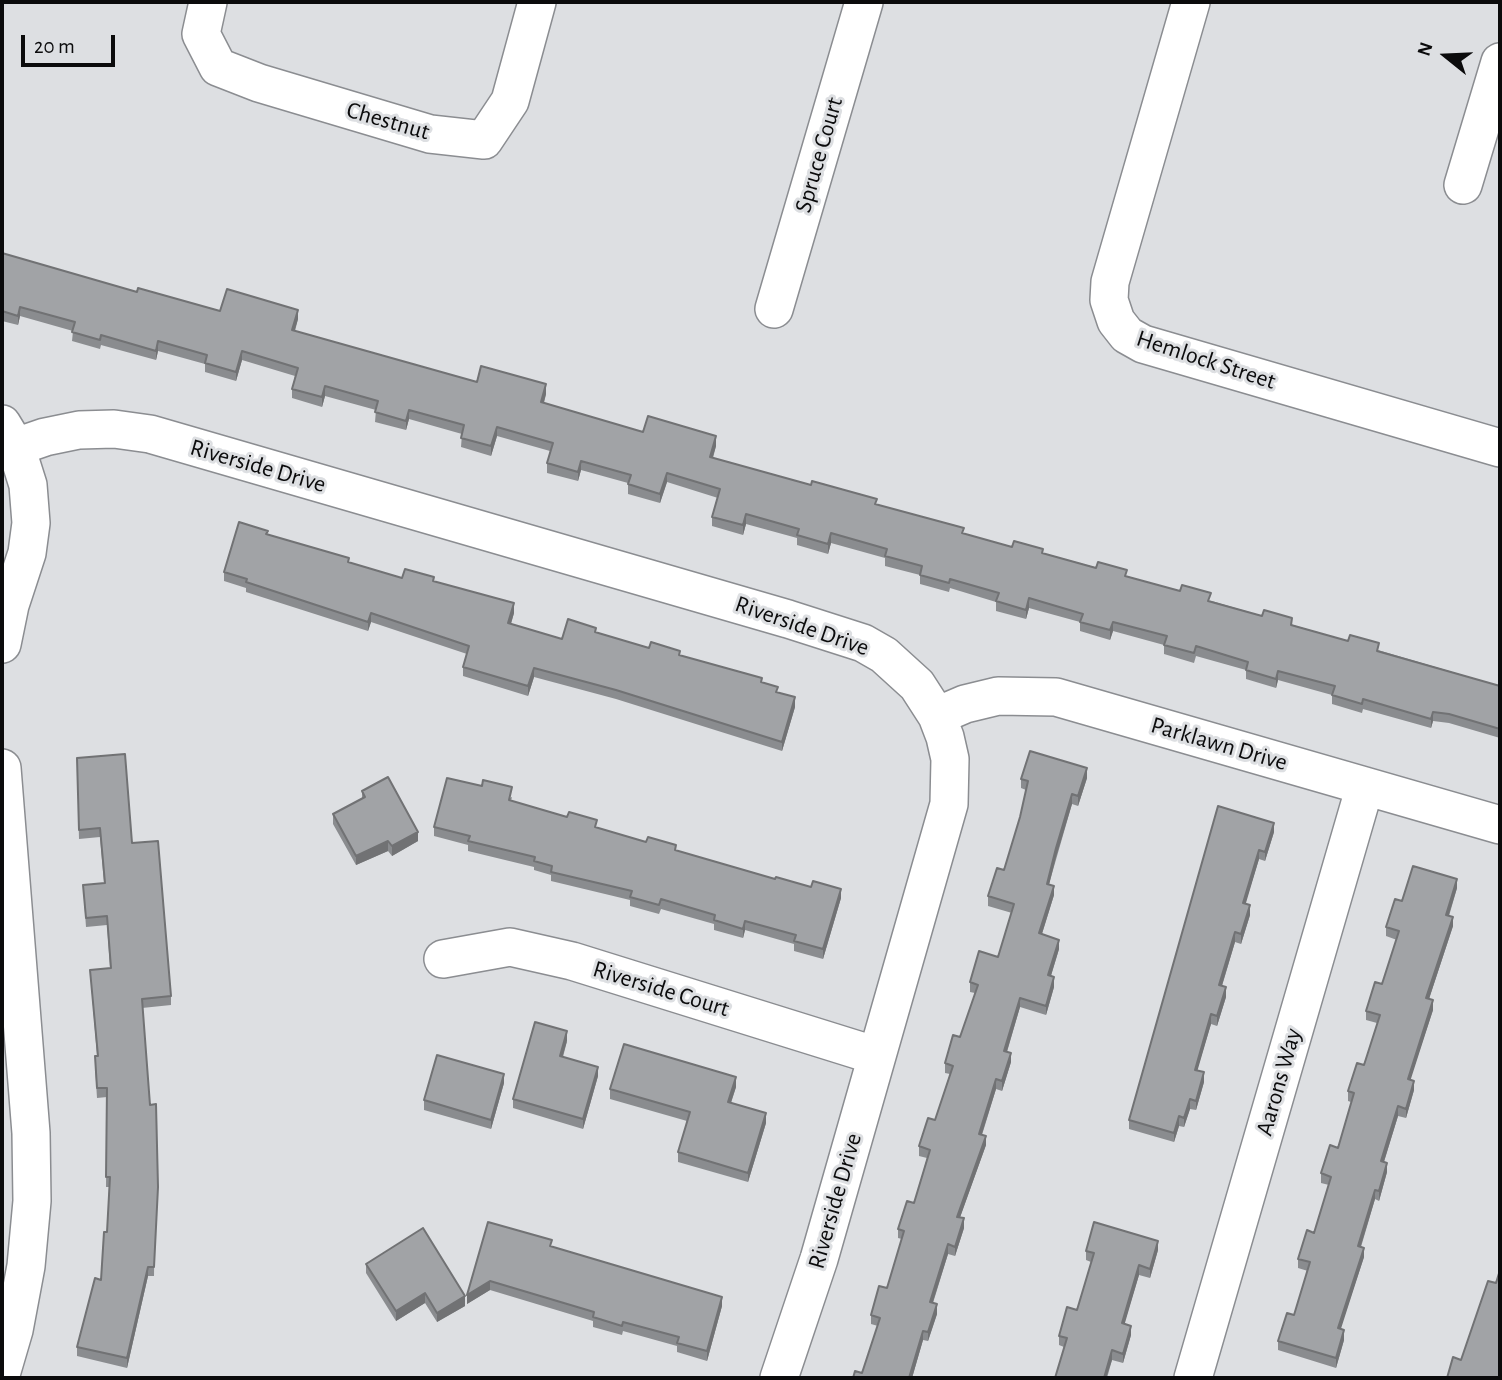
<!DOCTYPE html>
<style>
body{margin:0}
#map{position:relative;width:1502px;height:1380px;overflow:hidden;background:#dddfe2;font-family:"Alegreya Sans",sans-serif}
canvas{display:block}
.frame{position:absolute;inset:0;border:4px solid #0b0b0c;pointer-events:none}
.north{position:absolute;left:1411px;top:21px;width:70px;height:70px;-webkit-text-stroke:5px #dddfe2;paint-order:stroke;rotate:288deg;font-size:19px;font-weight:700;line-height:28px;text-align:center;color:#0b0b0c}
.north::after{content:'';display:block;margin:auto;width:24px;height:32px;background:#0b0b0c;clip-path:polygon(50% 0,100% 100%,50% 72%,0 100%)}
.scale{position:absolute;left:21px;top:35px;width:94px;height:32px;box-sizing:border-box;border:4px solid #0b0b0c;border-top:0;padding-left:9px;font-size:21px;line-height:24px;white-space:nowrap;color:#0b0b0c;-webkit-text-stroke:5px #dddfe2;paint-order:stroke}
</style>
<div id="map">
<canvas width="1502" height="1380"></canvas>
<div class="frame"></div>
<div class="north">N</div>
<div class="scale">20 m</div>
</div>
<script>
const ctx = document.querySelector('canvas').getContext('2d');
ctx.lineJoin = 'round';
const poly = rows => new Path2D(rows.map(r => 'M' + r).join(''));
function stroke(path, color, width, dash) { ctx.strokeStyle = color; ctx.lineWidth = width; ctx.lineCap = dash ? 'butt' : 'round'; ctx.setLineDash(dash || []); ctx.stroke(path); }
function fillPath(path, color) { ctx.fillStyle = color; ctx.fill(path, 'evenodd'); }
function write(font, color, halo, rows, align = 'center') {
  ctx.font = font + ' "Alegreya Sans",sans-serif'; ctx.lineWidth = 6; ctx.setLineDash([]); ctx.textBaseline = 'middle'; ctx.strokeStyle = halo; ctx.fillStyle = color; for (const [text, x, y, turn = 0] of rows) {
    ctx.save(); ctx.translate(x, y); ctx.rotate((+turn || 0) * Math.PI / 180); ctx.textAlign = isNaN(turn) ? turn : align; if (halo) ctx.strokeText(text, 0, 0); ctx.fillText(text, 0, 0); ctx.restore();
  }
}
const street = poly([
 [208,2,201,34,218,67,259,83,430,134,484,140,510,101,537,2],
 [1191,2,1110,282,1109,300,1116,321,1127,335,1143,344,1500,448],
 [1463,185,1500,62],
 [774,309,864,2],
 [2,424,16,447,28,485,31,523,27,553,10,605,2,644],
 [16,447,45,437,79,430,114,429,150,434,788,619,863,643,884,655,917,685,937,716,945,737,950,759,949,804,819,1259,779,1378],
 [937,716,965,704,998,696,1056,697,1500,825],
 [2,768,31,1133,32,1201,26,1266,14,1330,2,1371],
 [443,959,510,947,572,961,877,1056],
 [1193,1378,1365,786]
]);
const wall = poly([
 [2,253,137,292,220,311,298,319,295,331,477,382,546,394,544,403,643,432,716,446,713,458,877,504,964,534,1012,547,1043,553,1127,576,1500,686,1500,738,1449,723,1433,721,1431,728,1363,709,1362,713,1332,704,1332,695,1278,680,1276,688,1246,679,1246,670,1196,656,1194,663,1164,654,1164,645,1113,631,1110,640,1080,631,1080,622,1029,608,1026,619,996,611,996,602,950,588,949,592,920,584,920,575,885,566,885,558,831,543,828,554,797,545,797,538,746,524,743,535,712,526,712,517,718,498,667,482,660,503,628,494,628,483,581,470,578,481,547,473,547,463,550,451,497,436,491,456,461,447,462,434,409,419,406,430,375,422,376,410,325,396,322,407,292,398,292,389,295,376,242,360,236,381,205,372,205,364,158,351,156,360,101,345,100,349,72,341,73,331,20,316,18,325,2,321],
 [268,535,349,562,402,578,434,581,514,613,511,624,562,639,596,632,649,648,680,655,762,682,778,692,795,707,782,751,616,699,534,677,528,696,463,676,463,667,467,654,371,622,368,631,246,592,246,588,224,581,224,572],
 [77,758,132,843,171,996,171,1005,142,1008,150,1105,156,1104,154,1276,148,1276,127,1368,77,1356,77,1347,101,1280,107,1232,109,1187,106,1187,107,1097,97,1098,95,1066,95,1056,97,1056,90,970,110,968,107,925,86,927,83,885,104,883,100,837,79,839],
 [1087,778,1078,806,1072,804,1049,884,1054,895,1042,934,1059,949,1051,976,1054,987,1046,1015,1020,1007,1007,1052,1011,1062,1002,1091,996,1089,982,1135,986,1145,960,1217,964,1228,955,1256,948,1254,933,1303,937,1314,928,1341,923,1340,912,1378,853,1378,862,1373,878,1326,871,1324,871,1315,887,1288,902,1239,898,1238,898,1229,914,1203,927,1158,919,1156,919,1146,935,1120,950,1074,945,1073,945,1063,960,1037,975,993,970,992,970,982,998,957,1012,913,988,906,988,896,1004,870,1020,817,1026,790,1021,788,1021,779],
 [362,791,418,841,392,856,388,851,356,865,333,824,333,814,362,798],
 [512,797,511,801,597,828,841,898,823,959,794,951,794,944,745,930,743,938,714,930,714,924,661,909,659,914,630,906,630,900,551,881,551,875,534,870,534,867,468,851,468,845,434,836,434,827],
 [1218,806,1274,832,1265,861,1259,859,1245,904,1250,915,1241,944,1235,942,1222,986,1226,997,1217,1026,1211,1024,1197,1070,1204,1082,1196,1110,1190,1109,1184,1127,1179,1126,1174,1142,1129,1129,1129,1120],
 [1457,888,1449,916,1453,926,1429,999,1433,1010,1410,1079,1414,1090,1406,1118,1398,1116,1384,1162,1387,1172,1379,1201,1375,1199,1361,1247,1364,1257,1340,1329,1344,1340,1336,1368,1278,1350,1278,1341,1294,1315,1308,1271,1298,1268,1298,1259,1314,1233,1329,1185,1321,1183,1321,1173,1338,1148,1351,1102,1348,1101,1348,1091,1364,1065,1377,1023,1366,1020,1366,1011,1382,984,1397,940,1386,936,1386,927,1402,901],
 [567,1041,563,1057,598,1076,583,1129,513,1108,513,1099],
 [504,1083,491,1129,424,1110,424,1100],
 [736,1087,731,1103,766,1123,748,1182,678,1162,678,1152,687,1121,610,1099,610,1089],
 [488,1222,552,1247,722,1306,707,1361,677,1352,677,1346,623,1331,622,1335,593,1327,593,1321,490,1290,467,1304],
 [1158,1250,1150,1278,1139,1275,1124,1324,1131,1335,1123,1363,1112,1360,1107,1378,1055,1378,1064,1347,1059,1345,1059,1336,1077,1310,1091,1262,1086,1260,1086,1251],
 [366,1264,465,1306,437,1322,425,1303,396,1321,366,1273]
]);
const shadedWall = poly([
 [20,307,20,316,18,325,18,316],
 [298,310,298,319,292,339,292,330],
 [158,341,158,351,156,360,156,351],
 [242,351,242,360,236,381,236,372],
 [546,384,546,394,541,412,541,402],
 [325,386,325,396,322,407,322,397],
 [409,410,409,419,406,430,406,421],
 [497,427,497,436,491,456,491,446],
 [716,436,716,446,710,466,710,457],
 [581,461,581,470,578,481,578,472],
 [667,473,667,482,660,503,660,494],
 [746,514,746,524,743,535,743,525],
 [831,533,831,543,828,554,828,544],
 [1029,598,1029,608,1026,619,1026,610],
 [514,603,514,613,508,633,508,623],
 [371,613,371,622,368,631,368,622],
 [1113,622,1113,631,1110,640,1110,630],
 [534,668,534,677,528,696,528,686],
 [1278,671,1278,680,1276,688,1276,679],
 [795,697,795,707,782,751,782,742],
 [1433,712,1433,721,1431,728,1431,719],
 [1087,768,1087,778,1078,806,1078,796],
 [1072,794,1072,804,1056,857,1047,893,1047,884,1056,848],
 [1274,823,1274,832,1265,861,1265,852],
 [418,832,418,841,392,856,392,846],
 [388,841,388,851,356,865,356,856],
 [1259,850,1259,859,1243,913,1243,903],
 [1457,879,1457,888,1446,924,1446,915],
 [1054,886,1054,895,1039,943,1039,933],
 [841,889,841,898,823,959,823,949],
 [1250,905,1250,915,1241,944,1241,934],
 [1453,917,1453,926,1426,1008,1426,998],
 [745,921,745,930,743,938,743,929],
 [1235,932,1235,942,1219,995,1219,985],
 [1059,940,1059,949,1048,985,1048,975],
 [1054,977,1054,987,1046,1015,1046,1006],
 [1226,987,1226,997,1217,1026,1217,1016],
 [1020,998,1020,1007,1004,1061,1004,1051],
 [1433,1000,1433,1010,1408,1088,1408,1079],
 [1211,1014,1211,1024,1195,1079,1195,1070],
 [567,1031,567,1041,560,1065,560,1056],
 [1011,1053,1011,1062,1002,1091,1002,1081],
 [598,1067,598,1076,583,1129,583,1119],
 [1204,1072,1204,1082,1196,1110,1196,1101],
 [504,1074,504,1083,491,1129,491,1120],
 [736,1077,736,1087,728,1111,728,1102],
 [996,1079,996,1089,979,1143,979,1134],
 [1414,1081,1414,1090,1406,1118,1406,1109],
 [1190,1099,1190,1109,1184,1127,1184,1118],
 [1398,1106,1398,1116,1381,1171,1381,1161],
 [766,1113,766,1123,748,1182,748,1173],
 [1179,1116,1179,1126,1174,1142,1174,1133],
 [986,1136,986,1145,957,1226,957,1217],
 [1387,1163,1387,1172,1379,1201,1379,1191],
 [1375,1190,1375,1199,1358,1255,1358,1246],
 [964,1218,964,1228,955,1256,955,1247],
 [1158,1241,1158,1250,1150,1278,1150,1269],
 [948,1244,948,1254,930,1311,930,1302],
 [1364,1248,1364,1257,1338,1338,1338,1328],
 [1139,1265,1139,1275,1122,1333,1122,1323],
 [148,1267,148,1276,127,1368,127,1358],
 [490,1281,490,1290,467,1304,467,1295],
 [425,1293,425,1303,396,1321,396,1311],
 [465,1296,465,1306,437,1322,437,1313],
 [722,1297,722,1306,707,1361,707,1351],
 [937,1304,937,1314,928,1341,928,1332],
 [1131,1326,1131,1335,1123,1363,1123,1354],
 [1344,1330,1344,1340,1336,1368,1336,1358],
 [923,1331,923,1340,912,1378,909,1378],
 [1112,1350,1112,1360,1106,1378,1104,1378]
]);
const building = poly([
 [2,253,137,292,138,288,220,311,227,289,298,310,292,330,477,382,481,366,546,384,541,402,643,432,648,416,716,436,710,457,811,485,812,481,877,499,875,504,964,528,962,533,1012,547,1014,541,1043,549,1042,553,1096,568,1098,562,1127,570,1125,576,1180,591,1182,585,1211,593,1208,601,1262,616,1264,610,1292,618,1291,625,1348,641,1350,635,1379,643,1377,651,1500,686,1500,729,1449,714,1433,712,1431,719,1363,699,1362,704,1332,695,1335,686,1278,671,1276,679,1246,670,1248,662,1196,646,1194,653,1164,645,1167,636,1113,622,1110,630,1080,622,1083,614,1029,598,1026,610,996,601,999,593,950,579,949,583,920,575,922,566,885,556,887,549,831,533,828,544,797,535,799,529,746,514,743,525,712,517,720,489,667,473,660,494,628,484,631,475,581,461,578,472,547,463,553,443,497,427,491,446,461,438,464,425,409,410,406,421,375,412,378,401,325,386,322,397,292,389,298,368,242,351,236,372,205,363,207,355,158,341,156,351,101,335,100,340,72,332,75,322,20,307,18,316,2,311,2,253],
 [239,522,268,531,266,534,349,558,348,562,402,578,405,569,434,577,433,581,514,603,508,623,562,639,568,619,596,628,595,632,649,648,651,642,680,651,679,655,762,678,761,682,778,687,776,692,795,697,782,742,616,690,534,668,528,686,463,667,469,646,371,613,368,622,246,582,247,579,224,572,239,522],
 [1030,751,1087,768,1078,796,1072,794,1056,848,1047,884,1054,886,1039,933,1059,940,1048,975,1054,977,1046,1006,1020,998,1004,1051,1011,1053,1002,1081,996,1079,979,1134,986,1136,957,1217,964,1218,955,1247,948,1244,930,1302,937,1304,928,1332,923,1331,909,1378,853,1378,855,1371,862,1373,880,1318,871,1315,879,1286,887,1288,904,1231,898,1229,907,1201,914,1203,930,1150,919,1146,928,1118,935,1120,953,1066,945,1063,953,1035,960,1037,978,985,970,982,979,951,998,957,1014,904,988,896,997,868,1004,870,1020,817,1028,781,1021,779,1030,751],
 [125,754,132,843,158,841,171,996,142,999,150,1105,156,1104,158,1187,154,1267,148,1267,127,1358,77,1347,95,1278,101,1280,104,1232,107,1232,110,1177,106,1177,107,1088,97,1088,95,1056,98,1056,90,970,111,968,107,916,86,918,83,885,105,883,100,828,79,830,77,758,125,754],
 [388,777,418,832,392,846,388,841,356,856,333,814,365,797,362,791,388,777],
 [447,778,482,786,483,780,512,787,509,800,567,817,569,812,597,820,595,827,646,842,648,837,676,845,675,850,775,879,776,877,811,887,813,881,841,889,823,949,794,941,796,935,745,921,743,929,714,920,715,915,661,899,659,905,630,897,632,891,551,872,552,866,534,861,535,857,468,841,470,836,434,827,447,778],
 [1218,806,1274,823,1265,852,1259,850,1243,903,1250,905,1241,934,1235,932,1219,985,1226,987,1217,1016,1211,1014,1195,1070,1204,1072,1196,1101,1190,1099,1184,1118,1179,1116,1174,1133,1129,1120,1218,806],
 [1413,866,1457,879,1446,915,1453,917,1426,998,1433,1000,1408,1079,1414,1081,1406,1109,1398,1106,1381,1161,1387,1163,1379,1191,1375,1190,1358,1246,1364,1248,1338,1328,1344,1330,1336,1358,1278,1341,1287,1313,1294,1315,1310,1262,1298,1259,1307,1230,1314,1233,1331,1177,1321,1173,1330,1145,1338,1148,1354,1093,1348,1091,1357,1063,1364,1065,1380,1015,1366,1011,1375,982,1382,984,1399,931,1386,927,1395,899,1402,901,1413,866],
 [535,1022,567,1031,560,1056,598,1067,583,1119,513,1099,535,1022],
 [624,1044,736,1077,728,1102,766,1113,748,1173,678,1152,690,1112,610,1089,624,1044],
 [437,1055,504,1074,491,1120,424,1100,437,1055],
 [488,1222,552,1240,550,1246,722,1297,707,1351,677,1343,679,1337,623,1322,622,1326,593,1317,594,1312,490,1281,467,1295,488,1222],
 [1094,1222,1158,1241,1150,1269,1139,1265,1122,1323,1131,1326,1123,1354,1112,1350,1104,1378,1055,1378,1067,1338,1059,1336,1067,1307,1077,1310,1094,1253,1086,1251,1094,1222],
 [423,1228,465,1296,437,1313,425,1293,396,1311,366,1264,423,1228],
 [1500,1270,1500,1378,1447,1378,1453,1357,1461,1360,1488,1281,1496,1283,1500,1270]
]);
const streetNames = [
 ["Chestnut",388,121,16],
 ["Spruce Court",819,155,-74],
 ["Hemlock Street",1206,360,18],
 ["Riverside Drive",258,466,16],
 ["Riverside Drive",802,626,19],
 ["Parklawn Drive",1219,744,16],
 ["Riverside Court",661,989,17],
 ["Aarons Way",1279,1082,-74],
 ["Riverside Drive",835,1201,-74]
];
stroke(street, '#8b8d91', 40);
stroke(street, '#fff', 37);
fillPath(wall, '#8a8c8f');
fillPath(shadedWall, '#717274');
fillPath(building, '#a1a3a6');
stroke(building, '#717274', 2);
write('24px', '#0b0b0c', '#dddfe2', streetNames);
</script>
